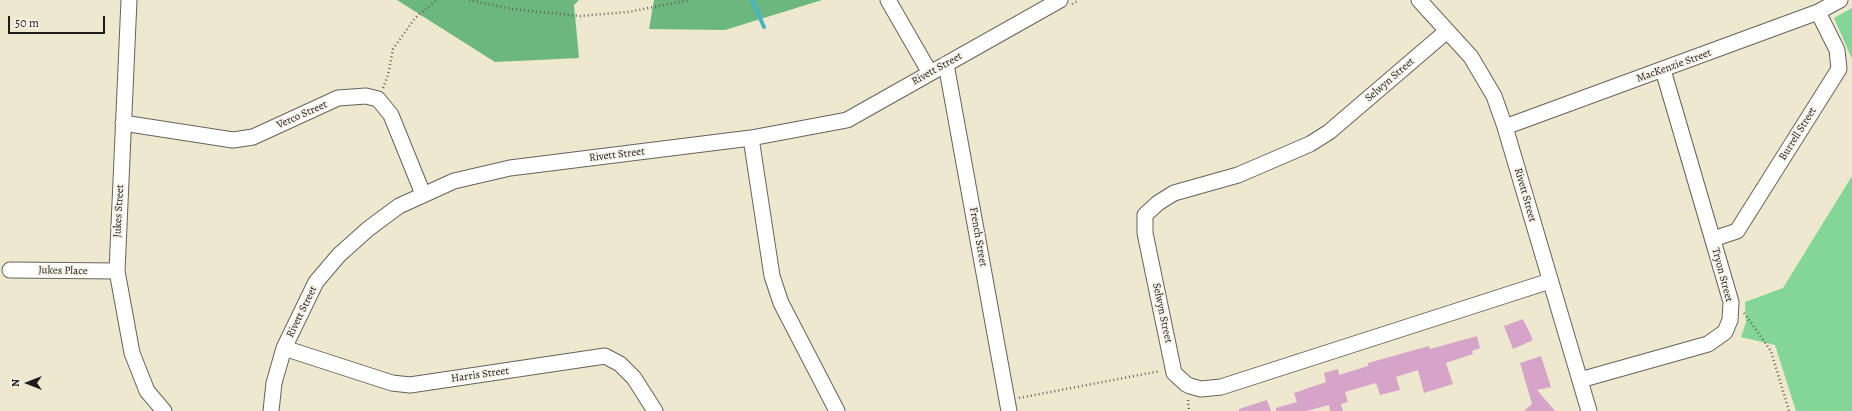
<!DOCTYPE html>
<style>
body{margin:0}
#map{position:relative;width:1852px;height:411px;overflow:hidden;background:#eee8cf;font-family:Alegreya,serif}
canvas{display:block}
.north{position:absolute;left:8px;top:363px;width:40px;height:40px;-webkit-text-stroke:3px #f7f3e8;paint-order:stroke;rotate:270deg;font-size:11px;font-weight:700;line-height:16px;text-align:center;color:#1c1c1c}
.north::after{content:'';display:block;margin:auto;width:14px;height:18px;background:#1c1c1c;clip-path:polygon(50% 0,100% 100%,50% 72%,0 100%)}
.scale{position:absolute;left:8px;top:16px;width:97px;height:18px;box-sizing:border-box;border:2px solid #1c1c1c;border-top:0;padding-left:5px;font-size:12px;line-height:14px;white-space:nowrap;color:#1c1c1c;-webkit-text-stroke:3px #f7f3e8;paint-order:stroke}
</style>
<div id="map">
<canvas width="1852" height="411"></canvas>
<div class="north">N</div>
<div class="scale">50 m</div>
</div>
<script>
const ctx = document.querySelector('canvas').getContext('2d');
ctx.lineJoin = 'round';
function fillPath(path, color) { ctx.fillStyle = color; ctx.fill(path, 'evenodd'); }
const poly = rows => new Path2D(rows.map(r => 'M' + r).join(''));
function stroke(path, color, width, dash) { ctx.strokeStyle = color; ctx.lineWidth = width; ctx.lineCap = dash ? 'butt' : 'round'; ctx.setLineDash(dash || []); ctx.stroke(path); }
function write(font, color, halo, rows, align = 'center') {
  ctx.font = font + ' Alegreya,serif'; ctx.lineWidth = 3.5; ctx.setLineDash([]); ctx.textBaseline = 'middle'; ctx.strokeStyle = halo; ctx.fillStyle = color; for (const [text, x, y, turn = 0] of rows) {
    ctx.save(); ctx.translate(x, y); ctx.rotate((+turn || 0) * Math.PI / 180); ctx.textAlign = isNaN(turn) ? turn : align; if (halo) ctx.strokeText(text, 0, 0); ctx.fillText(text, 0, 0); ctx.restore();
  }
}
const green = poly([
 [1852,8,1852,59,1834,18],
 [1852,176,1852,411,1796,411,1775,345,1741,337,1746,322,1745,302,1783,288]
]);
const forest = poly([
 [397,0,579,0,574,5,579,58,495,62],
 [654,0,822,0,725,30,649,29]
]);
const stream = poly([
 [752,0,764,27]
]);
const building = poly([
 [1523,319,1533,340,1513,349,1504,326],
 [1477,336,1480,348,1472,351,1473,354,1446,363,1453,384,1424,393,1418,370,1396,377,1400,390,1380,395,1376,383,1345,392,1348,402,1341,404,1343,411,1330,411,1329,405,1306,411,1276,411,1276,408,1297,402,1294,393,1326,382,1324,373,1338,369,1339,375,1368,366,1368,363,1429,346,1430,349],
 [1541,356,1551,387,1537,390,1555,411,1524,411,1532,404,1520,363],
 [1267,400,1271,411,1239,411,1239,409]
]);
const path = poly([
 [469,0,512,9,580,16,628,12,690,0],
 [1072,4,1079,0],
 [383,88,388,75,393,49,415,18,437,0],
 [1744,313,1771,351,1789,411],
 [1019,398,1160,371],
 [1188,400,1189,411]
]);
const minor = poly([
 [129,0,117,271,132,353,147,391,164,411],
 [888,0,930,73],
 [1419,0,1471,57,1494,96,1505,127,1589,411],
 [1447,31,1329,132,1310,144,1238,175,1174,193,1158,203,1145,215,1145,233,1174,373,1186,384,1190,386,1201,389,1221,387,1550,281],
 [946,64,1009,411],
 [123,123,233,140,253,137,338,98,366,96,378,99,391,115,423,194],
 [1505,127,1818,12,1840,0],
 [751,138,772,276,781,303,837,411],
 [1713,239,1737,231,1839,69,1837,50,1818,12],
 [10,270,117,271],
 [284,348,392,383,410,385,605,356,620,364,634,378,655,411],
 [1580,380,1708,344,1725,332,1730,320,1731,302,1663,70],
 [271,411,274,383,284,348,316,282,339,255,368,229,399,206,454,181,510,168,751,138,847,120,1060,0]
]);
const streetNames = [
 ["MacKenzie Street",1674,66,-20],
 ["Rivett Street",937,69,-29],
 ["Selwyn Street",1390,80,-41],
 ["Verco Street",302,115,-24],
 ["Burrell Street",1798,134,-58],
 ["Rivett Street",617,155,-7],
 ["Rivett Street",1525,195,74],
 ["Jukes Street",119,211,-87],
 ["French Street",978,237,80],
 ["Jukes Place",63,271,1],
 ["Tryon Street",1722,275,75],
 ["Rivett Street",302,312,-64],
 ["Selwyn Street",1162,313,78],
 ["Harris Street",480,375,-8]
];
fillPath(green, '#84d696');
fillPath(forest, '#6bb77f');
stroke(stream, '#46b5c0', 4);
fillPath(building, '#d6a4c8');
stroke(minor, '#66635b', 17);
stroke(path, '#66635b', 2.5, [1, 3]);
stroke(minor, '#fff', 15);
write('11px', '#1c1c1c', '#f7f3e8', streetNames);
</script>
